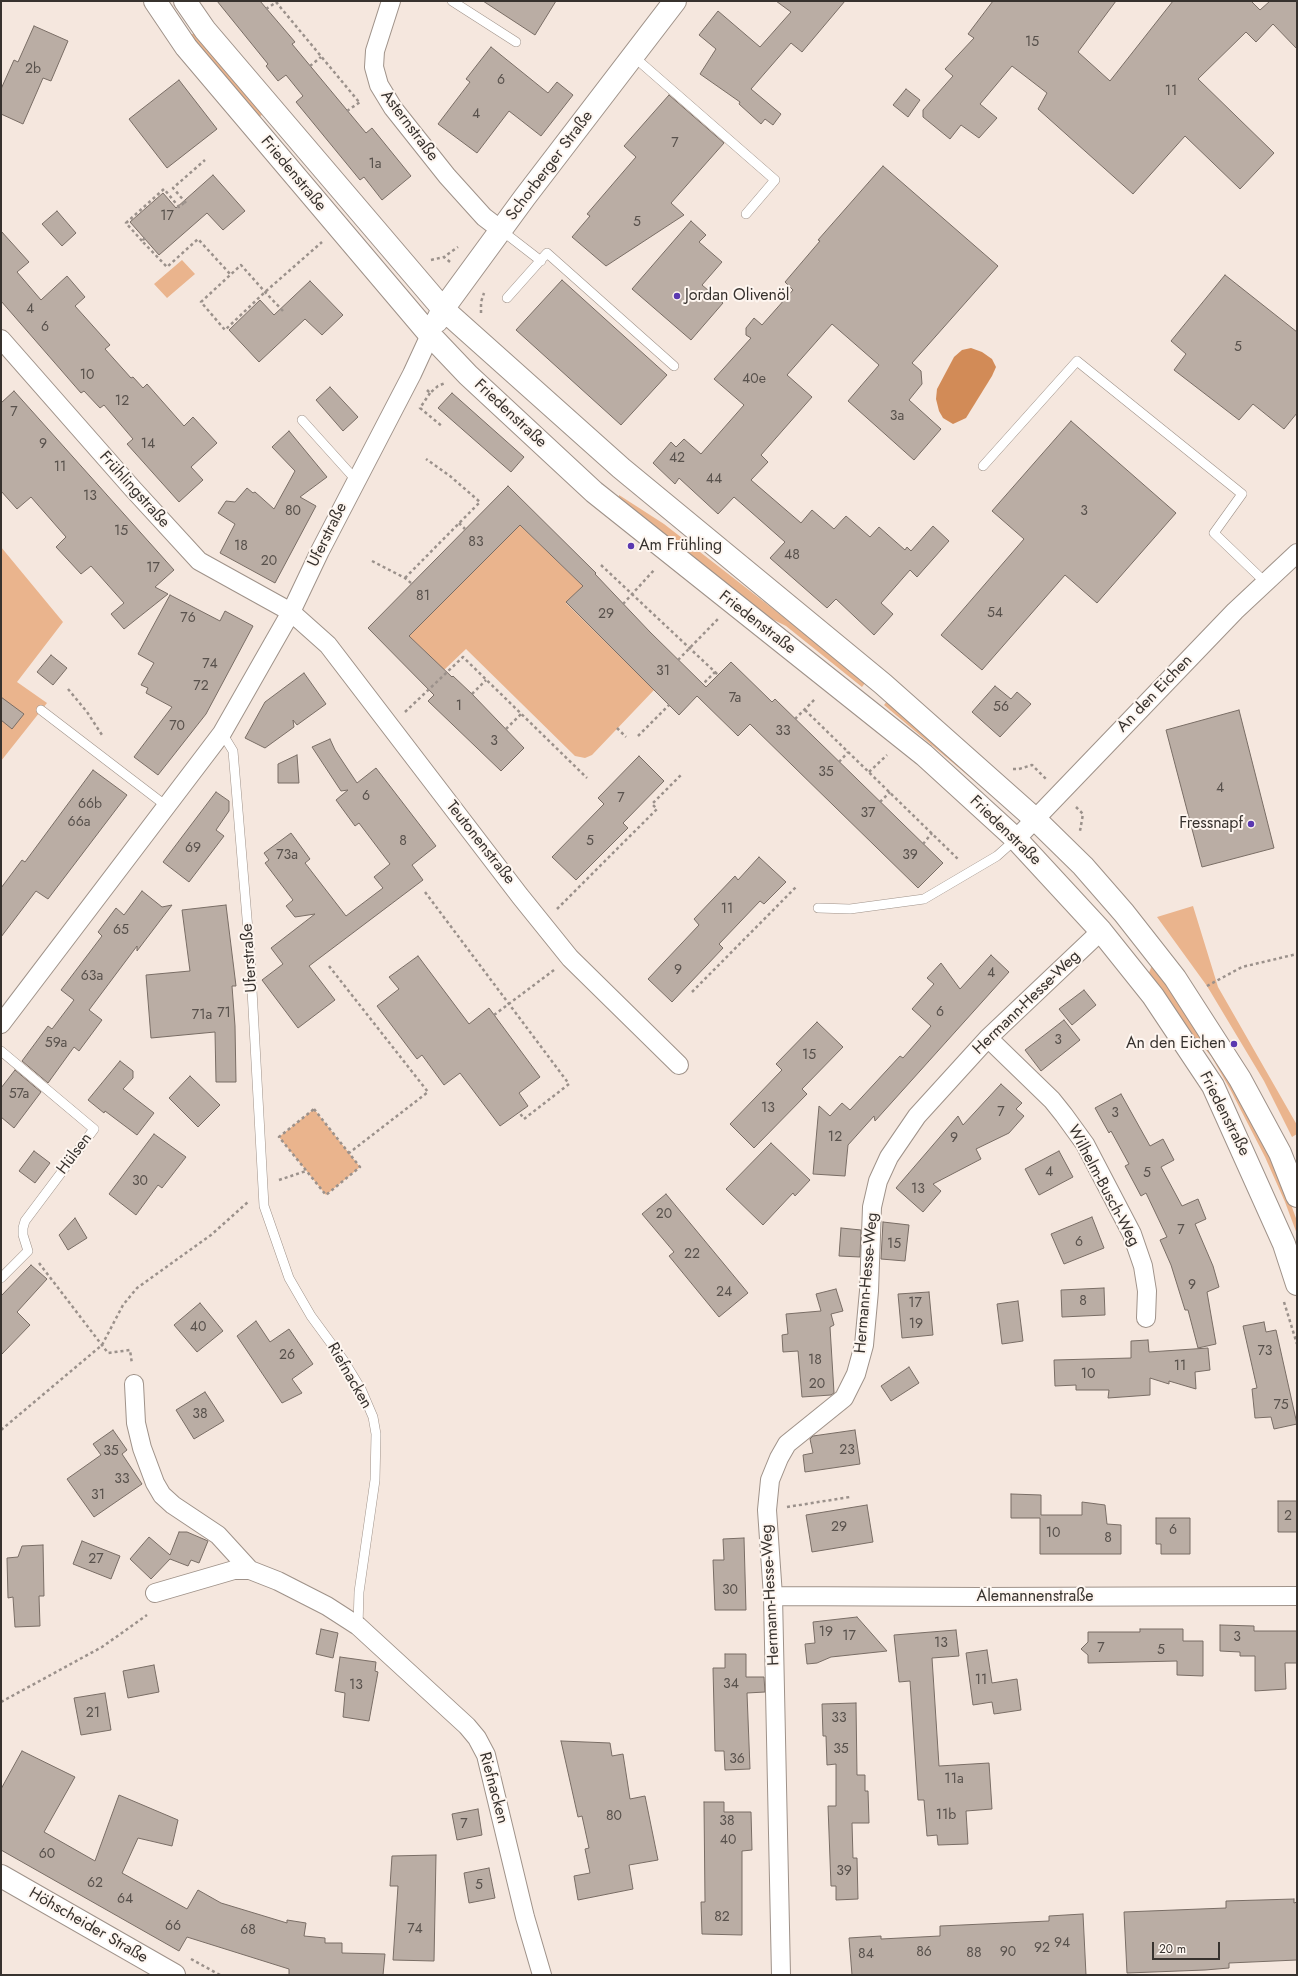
<!DOCTYPE html>
<meta charset="utf-8">
<style>
body{margin:0}
#map{position:relative;width:1298px;height:1976px;overflow:hidden;background:#f5e7de;font-family:Jost,sans-serif}
canvas{display:block}
.frame{position:absolute;inset:0;border:2px solid #37322e;pointer-events:none}
.scale{position:absolute;left:1152px;top:1942px;width:68px;height:18px;box-sizing:border-box;border:2px solid #37322e;border-top:0;padding-left:5px;font-size:12px;line-height:14px;white-space:nowrap;color:#37322e;-webkit-text-stroke:3px #fef6f0;paint-order:stroke}
</style>
<div id="map">
<canvas width="1298" height="1976"></canvas>
<div class="frame"></div>
<div class="scale">20 m</div>
</div>
<script>
const ctx = document.querySelector('canvas').getContext('2d');
ctx.lineJoin = 'round';
function fillPath(path, color) { ctx.fillStyle = color; ctx.fill(path, 'evenodd'); }
const poly = rows => new Path2D(rows.map(r => 'M' + r).join(''));
function stroke(path, color, width, dash) { ctx.strokeStyle = color; ctx.lineWidth = width; ctx.lineCap = dash ? 'butt' : 'round'; ctx.setLineDash(dash || []); ctx.stroke(path); }
function write(font, color, halo, rows, align = 'center') {
  ctx.font = font + ' Jost,sans-serif'; ctx.lineWidth = 4; ctx.setLineDash([]); ctx.textBaseline = 'middle'; ctx.strokeStyle = halo; ctx.fillStyle = color; for (const [text, x, y, turn = 0] of rows) {
    ctx.save(); ctx.translate(x, y); ctx.rotate((+turn || 0) * Math.PI / 180); ctx.textAlign = isNaN(turn) ? turn : align; if (halo) ctx.strokeText(text, 0, 0); ctx.fillText(text, 0, 0); ctx.restore();
  }
}
const green = poly([
 [198,30,264,113,256,120,187,38],
 [182,260,195,274,167,298,154,284],
 [619,495,664,524,790,622,865,683,862,687,786,626,754,610,619,502],
 [520,525,583,586,566,603,654,690,592,755,585,758,575,756,466,649,444,670,409,636],
 [1,547,63,622,17,682,47,703,1,761],
 [888,700,992,788,990,794,884,705],
 [1193,906,1218,987,1297,1125,1297,1134,1292,1137,1264,1081,1207,986,1157,917],
 [1153,963,1235,1087,1268,1153,1289,1199,1297,1221,1297,1234,1285,1202,1265,1157,1230,1089,1211,1056,1174,1013,1148,975],
 [314,1109,360,1167,326,1195,279,1137]
]);
const water = poly([
 [971,348,982,352,992,359,996,367,992,376,966,418,953,424,943,418,939,411,936,399,937,389,954,357,962,350]
]);
const building = poly([
 [217,1,260,1,295,42,292,44,366,133,372,128,411,176,382,200,364,177,360,180,296,102,303,96,286,75,278,81,266,66,268,64,217,1],
 [483,1,556,1,535,35,483,1],
 [776,1,845,1,802,52,791,43,751,89,781,114,773,125,765,119,761,124,739,104,740,102,700,74,716,49,699,35,718,11,760,47,791,12,776,1],
 [993,1,1116,1,1078,52,1110,81,1173,1,1251,1,1260,10,1270,1,1297,1,1297,49,1273,24,1256,42,1246,32,1198,79,1274,153,1240,189,1185,136,1133,194,1038,109,1047,93,1012,66,980,104,997,118,979,138,961,125,950,139,923,117,923,110,953,76,945,69,974,38,968,34,993,1],
 [34,26,68,41,51,81,43,78,23,124,1,114,1,89,14,60,18,62,34,26],
 [491,47,548,93,557,82,573,95,541,136,509,111,477,153,438,124,470,82,466,79,491,47],
 [179,80,217,129,167,168,129,119,179,80],
 [906,89,920,100,908,117,893,105,906,89],
 [669,95,724,143,671,203,684,215,606,266,572,237,590,216,587,214,636,157,624,146,669,95],
 [883,166,998,266,912,363,921,371,922,384,909,400,941,429,914,460,848,401,879,365,832,324,787,375,812,397,761,455,768,462,751,480,801,523,812,510,834,529,846,516,870,537,879,527,905,550,907,547,911,551,933,526,949,541,917,577,910,570,881,603,893,614,874,635,836,599,827,608,770,558,785,542,734,497,718,514,679,478,675,484,653,463,671,442,676,447,684,439,701,454,744,405,714,379,751,338,746,335,746,328,754,318,762,325,793,290,785,282,820,241,818,240,883,166],
 [213,175,245,211,223,230,207,213,159,255,130,222,163,193,176,208,213,175],
 [57,211,76,233,62,246,42,224,57,211],
 [691,221,706,235,699,242,722,262,702,285,723,303,691,340,632,289,691,221],
 [1,231,29,262,17,272,41,300,67,276,85,297,75,306,110,345,105,349,131,378,133,377,143,388,147,384,184,426,193,417,217,443,191,467,203,480,179,502,127,444,133,439,104,405,100,408,84,391,81,393,1,301,1,231],
 [1225,275,1297,332,1297,413,1284,429,1253,404,1239,420,1174,370,1186,354,1171,341,1225,275],
 [562,280,667,375,621,425,516,330,562,280],
 [310,281,343,315,322,335,305,319,259,362,229,330,260,300,274,315,310,281],
 [330,387,358,417,343,431,316,400,330,387],
 [14,391,174,570,155,587,168,594,124,629,111,614,124,603,91,566,81,574,56,547,66,537,31,497,17,509,1,491,1,403,14,391],
 [452,393,524,457,511,472,438,408,452,393],
 [1071,421,1176,513,1097,603,1065,575,982,670,941,635,1024,539,992,511,1071,421],
 [289,431,327,477,300,497,316,506,275,583,220,553,235,524,218,513,226,501,235,502,247,488,253,493,255,492,274,509,295,471,272,447,289,431],
 [508,486,596,573,595,574,650,632,706,687,731,662,772,702,775,699,943,863,918,888,750,724,738,736,697,696,679,715,566,602,583,586,520,525,409,636,452,677,453,676,472,694,524,748,501,771,428,701,434,695,368,628,508,486],
 [170,595,220,621,225,611,253,626,206,714,158,775,134,757,172,707,146,693,148,688,141,685,154,663,138,654,170,595],
 [51,655,67,668,53,685,37,672,51,655],
 [304,673,326,704,297,725,293,720,294,727,265,748,245,738,265,702,304,673],
 [995,686,1011,699,1017,692,1031,704,1000,737,972,712,995,686],
 [1,697,24,714,12,729,1,720,1,697],
 [1239,710,1274,848,1202,867,1166,730,1239,710],
 [330,739,335,750,357,783,376,768,436,846,412,865,423,880,309,966,335,1000,298,1028,262,980,283,964,271,948,315,914,295,917,286,906,293,900,265,863,269,860,264,853,291,833,310,859,305,863,346,916,383,888,374,877,390,864,359,823,355,826,336,800,348,790,341,791,312,747,330,739],
 [297,755,299,783,278,783,278,764,297,755],
 [639,756,664,781,623,823,628,828,576,880,552,857,604,804,598,798,639,756],
 [93,770,127,795,48,899,36,891,1,937,1,888,22,860,25,862,93,770],
 [216,792,229,801,229,811,216,830,224,836,189,882,163,862,216,792],
 [759,857,786,882,764,904,760,901,719,944,723,948,672,1002,648,979,699,925,694,919,735,876,738,880,759,857],
 [142,891,162,907,172,905,137,951,137,946,89,1010,102,1020,79,1051,74,1047,48,1083,22,1061,48,1026,52,1029,74,1000,61,990,102,936,98,932,116,908,124,915,142,891],
 [226,905,236,986,232,986,235,1026,236,1082,216,1082,215,1032,151,1038,146,975,190,971,182,910,226,905],
 [991,955,1009,972,875,1121,874,1116,848,1145,845,1176,813,1174,819,1106,830,1116,842,1103,850,1110,900,1056,903,1058,931,1026,912,1009,934,984,927,978,941,963,960,989,991,955],
 [418,956,469,1024,489,1008,540,1077,519,1093,528,1106,500,1126,460,1073,444,1085,422,1055,417,1059,377,1006,399,989,389,977,418,956],
 [1084,990,1096,1005,1072,1025,1059,1009,1084,990],
 [1064,1020,1080,1040,1041,1071,1025,1050,1064,1020],
 [817,1022,843,1047,802,1089,807,1094,754,1148,730,1124,782,1070,776,1064,817,1022],
 [120,1061,133,1071,133,1078,123,1089,154,1113,137,1135,105,1111,104,1113,88,1100,120,1061],
 [15,1070,41,1092,14,1128,1,1117,1,1088,15,1070],
 [190,1076,220,1105,198,1127,169,1098,190,1076],
 [1001,1084,1022,1103,1016,1109,1024,1116,1009,1133,976,1149,981,1159,933,1184,941,1191,923,1212,896,1188,958,1116,963,1125,1001,1084],
 [1121,1094,1150,1146,1163,1139,1174,1160,1161,1167,1182,1206,1198,1199,1206,1219,1195,1224,1213,1266,1219,1287,1207,1292,1216,1344,1198,1348,1188,1310,1185,1310,1171,1265,1160,1240,1167,1237,1146,1193,1141,1196,1125,1166,1129,1164,1111,1131,1109,1133,1095,1108,1121,1094],
 [154,1134,186,1157,162,1188,158,1185,136,1215,109,1194,154,1134],
 [771,1143,810,1180,795,1196,793,1193,763,1225,726,1189,771,1143],
 [34,1151,50,1163,35,1183,19,1171,34,1151],
 [1059,1151,1073,1177,1039,1195,1025,1169,1059,1151],
 [666,1194,748,1293,719,1317,669,1256,674,1252,642,1214,666,1194],
 [1092,1217,1104,1248,1064,1264,1051,1234,1092,1217],
 [75,1218,87,1238,68,1250,59,1235,75,1218],
 [883,1222,909,1225,905,1261,881,1259,883,1222],
 [841,1228,861,1230,860,1257,839,1256,841,1228],
 [31,1265,47,1279,17,1312,30,1325,1,1355,1,1296,31,1265],
 [1104,1288,1105,1315,1062,1317,1061,1290,1104,1288],
 [836,1289,843,1311,831,1314,834,1325,830,1327,834,1393,831,1395,802,1397,798,1351,783,1352,782,1335,788,1334,786,1314,821,1311,816,1294,836,1289],
 [929,1292,933,1335,902,1338,898,1294,929,1292],
 [1018,1301,1023,1341,1002,1344,997,1304,1018,1301],
 [200,1303,223,1331,197,1352,174,1325,200,1303],
 [256,1321,270,1342,289,1329,313,1364,292,1379,302,1393,282,1403,237,1336,256,1321],
 [1264,1322,1266,1332,1276,1330,1297,1424,1274,1429,1271,1417,1255,1418,1252,1389,1257,1388,1243,1326,1264,1322],
 [1148,1340,1149,1352,1208,1348,1210,1370,1195,1372,1196,1389,1169,1381,1169,1384,1150,1378,1150,1395,1108,1398,1109,1390,1076,1390,1076,1385,1055,1386,1054,1360,1131,1358,1131,1341,1148,1340],
 [909,1367,919,1383,891,1401,881,1386,909,1367],
 [205,1392,224,1421,194,1439,176,1410,205,1392],
 [113,1430,127,1450,122,1454,142,1484,94,1517,67,1479,101,1455,93,1444,113,1430],
 [855,1430,860,1464,805,1472,803,1455,813,1453,810,1439,813,1436,855,1430],
 [1011,1494,1041,1495,1041,1515,1082,1515,1082,1502,1105,1505,1107,1524,1121,1525,1121,1554,1040,1554,1040,1518,1011,1518,1011,1494],
 [1278,1501,1297,1501,1297,1532,1278,1532,1278,1501],
 [867,1505,873,1542,812,1552,806,1515,867,1505],
 [1156,1518,1190,1518,1190,1554,1161,1554,1161,1544,1156,1544,1156,1518],
 [179,1532,187,1532,208,1541,199,1563,191,1560,188,1566,170,1559,151,1579,130,1559,149,1537,170,1555,179,1532],
 [744,1538,746,1610,715,1610,713,1560,724,1560,723,1539,744,1538],
 [82,1541,120,1556,111,1579,73,1564,82,1541],
 [43,1545,44,1596,39,1596,40,1626,15,1627,13,1597,8,1598,7,1558,18,1557,22,1546,43,1545],
 [857,1617,887,1651,831,1657,817,1663,807,1664,805,1644,815,1643,813,1622,857,1617],
 [1220,1625,1254,1626,1254,1631,1297,1631,1297,1663,1285,1663,1286,1689,1255,1691,1255,1656,1240,1656,1240,1652,1220,1651,1220,1625],
 [321,1629,338,1633,333,1658,316,1654,321,1629],
 [1140,1629,1183,1629,1183,1641,1203,1641,1203,1676,1177,1675,1177,1661,1088,1663,1088,1655,1081,1649,1088,1642,1088,1632,1140,1632,1140,1629],
 [956,1630,959,1656,932,1658,939,1766,989,1763,992,1809,966,1811,968,1844,938,1845,937,1835,927,1836,924,1800,918,1800,910,1681,899,1682,894,1635,956,1630],
 [987,1650,992,1683,1017,1679,1021,1710,994,1714,992,1702,973,1705,966,1653,987,1650],
 [725,1654,746,1654,746,1677,764,1677,765,1692,747,1693,750,1769,725,1770,724,1751,715,1751,713,1668,725,1668,725,1654],
 [340,1657,376,1662,375,1671,378,1672,369,1721,343,1717,345,1693,335,1691,340,1657],
 [154,1665,159,1692,128,1698,123,1671,154,1665],
 [105,1693,111,1730,81,1735,74,1698,105,1693],
 [856,1703,857,1775,865,1775,865,1791,868,1791,869,1823,852,1823,853,1858,857,1858,858,1899,836,1900,836,1886,831,1886,828,1806,836,1806,836,1764,827,1765,826,1736,823,1736,822,1704,856,1703],
 [561,1741,610,1743,612,1756,623,1754,630,1799,645,1796,658,1860,629,1865,633,1889,578,1900,574,1876,590,1873,585,1849,589,1848,582,1816,578,1817,561,1741],
 [22,1751,75,1777,44,1832,95,1861,119,1795,178,1820,172,1846,138,1838,122,1873,187,1909,198,1890,221,1903,287,1923,287,1920,306,1923,304,1936,325,1938,325,1943,342,1943,342,1953,385,1954,383,1975,289,1975,289,1969,187,1937,179,1951,1,1850,1,1789,22,1751],
 [704,1802,724,1802,724,1812,751,1812,752,1850,742,1851,742,1935,702,1934,701,1902,705,1902,704,1802],
 [478,1809,482,1835,457,1840,452,1814,478,1809],
 [436,1855,434,1961,393,1960,398,1886,390,1886,392,1856,436,1855],
 [489,1868,495,1898,469,1903,464,1873,489,1868],
 [1294,1899,1294,1903,1297,1902,1297,1960,1229,1963,1229,1968,1205,1970,1127,1973,1124,1912,1226,1908,1226,1901,1294,1899],
 [1083,1914,1086,1975,852,1975,849,1938,881,1936,881,1939,940,1936,940,1926,1049,1921,1049,1916,1083,1914]
]);
const path = poly([
 [276,2,359,102],
 [266,9,278,1],
 [310,66,321,57],
 [347,111,360,102],
 [186,203,173,188,205,160],
 [145,238,142,241,167,267,198,239,231,275],
 [142,241,126,223,164,189,179,207,185,202],
 [431,260,444,257],
 [450,262,444,257,458,247],
 [283,311,265,292,241,265,201,302,225,330,265,292,322,242],
 [481,313,481,302,484,293],
 [427,390,430,393,438,386,445,383],
 [430,393,420,408,443,427],
 [459,523,465,529],
 [372,561,405,578,411,583],
 [601,565,715,672,703,684],
 [405,578,480,502,450,476,426,459],
 [623,604,655,569],
 [678,660,718,619],
 [715,672,718,675],
 [68,689,87,712,102,735],
 [472,694,486,680],
 [805,710,959,860],
 [405,712,463,657,587,778],
 [795,719,816,698],
 [617,728,626,737],
 [506,729,521,714],
 [638,736,669,705],
 [839,762,848,752],
 [1013,769,1019,769,1032,765,1046,779],
 [869,772,887,755],
 [880,802,890,792],
 [1076,807,1083,814,1080,831],
 [923,844,932,833],
 [425,892,569,1084,524,1119,519,1112],
 [557,909,657,809,652,804,681,775],
 [329,966,428,1092,349,1153],
 [1207,986,1242,967,1297,954],
 [692,992,797,886],
 [494,1015,554,970],
 [314,1109,360,1167,326,1195,279,1137,314,1109],
 [279,1180,306,1171],
 [39,1263,108,1353,130,1350,132,1364],
 [1284,1302,1297,1344],
 [1,1430,102,1345,123,1305,137,1288,211,1235,248,1202],
 [787,1507,850,1497],
 [1,1702,102,1647,147,1615],
 [191,1959,220,1975]
]);
const lane = poly([
 [452,1,516,42],
 [633,56,775,180,746,214],
 [501,230,541,261],
 [507,298,547,253,674,366],
 [302,420,356,480],
 [983,466,1077,361,1242,494,1214,533,1265,582],
 [41,710,165,805],
 [222,733,233,751,250,954,264,1206,289,1278,311,1316,344,1361,361,1389,373,1417,376,1434,375,1480,359,1592,358,1626],
 [818,908,850,909,924,899,997,856,1016,839],
 [1,1051,94,1129,25,1221,23,1228,23,1235,28,1251,1,1278]
]);
const street = poly([
 [391,1,375,51,374,67,379,85,393,108,447,176,484,217,501,230],
 [1,339,132,488,199,561,291,612,328,645,520,896,570,958,679,1065],
 [1016,839,1235,611,1297,553],
 [1,1024,222,733,291,612,320,551,412,374,430,335],
 [988,1038,1052,1100,1064,1115,1085,1144,1132,1234,1143,1266,1147,1291,1146,1318],
 [134,1384,136,1423,142,1448,155,1483,162,1495,173,1505,218,1535,250,1570,278,1581,327,1606,358,1626,467,1726,477,1738,486,1755,525,1917,542,1975],
 [155,1593,234,1570,250,1570],
 [773,1596,980,1597,1297,1596],
 [781,1975,773,1596,767,1510,770,1480,779,1458,787,1444,844,1398,856,1374,864,1345,869,1291,872,1207,878,1181,889,1157,917,1116,988,1038,1101,931]
]);
const secondary = poly([
 [155,1,186,47,430,335,468,375,594,492,924,755,1016,839,1101,931,1153,996,1213,1086,1284,1244,1297,1284],
 [185,1,205,30,443,309,621,468,883,684,1035,819,1083,866,1124,913,1175,978,1240,1079,1280,1153,1297,1196],
 [437,321,443,309,525,197,675,1],
 [1,1876,174,1975]
]);
const markers = [
 [677,296,4,"#5a38b0"],
 [631,546,4,"#5a38b0"],
 [1251,824,4,"#5a38b0"],
 [1234,1044,4,"#5a38b0"]
];
const numberNames = [
 ["15",1032,43],
 ["2b",33,70],
 ["6",501,81],
 ["11",1171,92],
 ["4",476,115],
 ["7",675,144],
 ["1a",375,165],
 ["17",167,217],
 ["5",637,223],
 ["4",30,310],
 ["6",45,328],
 ["5",1238,348],
 ["10",87,376],
 ["40e",754,380],
 ["12",122,402],
 ["7",14,413],
 ["3a",897,417],
 ["9",43,445],
 ["14",148,445],
 ["42",677,459],
 ["11",60,468],
 ["44",714,480],
 ["13",90,497],
 ["80",293,512],
 ["3",1084,512],
 ["15",121,532],
 ["83",476,543],
 ["18",241,547],
 ["48",792,556],
 ["20",269,562],
 ["17",153,569],
 ["81",423,597],
 ["54",995,614],
 ["29",606,615],
 ["76",188,619],
 ["74",210,665],
 ["31",663,672],
 ["72",201,687],
 ["7a",735,699],
 ["1",459,707],
 ["56",1001,708],
 ["70",177,727],
 ["33",783,732],
 ["3",494,742],
 ["35",826,773],
 ["4",1220,789],
 ["6",366,797],
 ["7",621,799],
 ["66b",90,805],
 ["37",868,814],
 ["66a",79,823],
 ["8",403,842],
 ["5",590,842],
 ["69",193,849],
 ["73a",287,856],
 ["39",910,856],
 ["11",727,910],
 ["65",121,931],
 ["9",678,971],
 ["4",991,974],
 ["63a",92,977],
 ["6",940,1013],
 ["71",224,1014],
 ["71a",202,1016],
 ["3",1058,1041],
 ["59a",56,1044],
 ["15",809,1056],
 ["57a",19,1095],
 ["13",768,1109],
 ["7",1001,1113],
 ["3",1115,1114],
 ["12",835,1138],
 ["9",954,1139],
 ["4",1049,1173],
 ["5",1147,1174],
 ["30",140,1182],
 ["13",918,1190],
 ["20",664,1215],
 ["7",1181,1231],
 ["6",1079,1243],
 ["15",894,1245],
 ["22",692,1255],
 ["9",1192,1286],
 ["24",724,1293],
 ["8",1083,1302],
 ["17",915,1304],
 ["19",916,1325],
 ["40",198,1328],
 ["73",1265,1352],
 ["26",287,1356],
 ["18",815,1361],
 ["11",1180,1367],
 ["10",1088,1375],
 ["20",817,1385],
 ["75",1281,1406],
 ["38",200,1415],
 ["23",847,1451],
 ["35",111,1452],
 ["33",122,1480],
 ["31",98,1496],
 ["2",1288,1517],
 ["29",839,1528],
 ["6",1173,1531],
 ["10",1053,1534],
 ["8",1108,1539],
 ["27",96,1560],
 ["30",730,1591],
 ["19",826,1633],
 ["17",849,1637],
 ["3",1237,1638],
 ["13",941,1644],
 ["7",1101,1649],
 ["5",1161,1651],
 ["11",981,1681],
 ["34",731,1685],
 ["13",356,1686],
 ["21",93,1714],
 ["33",839,1719],
 ["35",841,1750],
 ["36",737,1760],
 ["11a",954,1780],
 ["11b",946,1816],
 ["80",614,1817],
 ["38",727,1822],
 ["7",464,1825],
 ["40",728,1841],
 ["60",47,1855],
 ["39",844,1872],
 ["62",95,1884],
 ["5",479,1886],
 ["64",125,1900],
 ["82",722,1918],
 ["66",173,1927],
 ["74",415,1930],
 ["68",248,1931],
 ["94",1062,1944],
 ["92",1042,1949],
 ["86",924,1953],
 ["90",1008,1953],
 ["88",974,1954],
 ["84",866,1955]
];
const streetNames = [
 ["Asternstraße",409,126,53],
 ["Schorberger Straße",550,166,-53],
 ["Friedenstraße",293,174,50],
 ["Friedenstraße",510,414,43],
 ["Frühlingstraße",134,490,48],
 ["Uferstraße",328,535,-64],
 ["Friedenstraße",757,623,38],
 ["An den Eichen",1155,694,-46],
 ["Friedenstraße",1005,831,44],
 ["Teutonenstraße",480,843,52],
 ["Uferstraße",250,958,-94],
 ["Hermann-Hesse-Weg",1027,1003,-44],
 ["Friedenstraße",1224,1114,63],
 ["Hülsen",75,1154,-53],
 ["Wilhelm-Busch-Weg",1103,1186,62],
 ["Hermann-Hesse-Weg",867,1283,-85],
 ["Riefnacken",349,1376,60],
 ["Hermann-Hesse-Weg",771,1595,-93],
 ["Alemannenstraße",1035,1597],
 ["Riefnacken",493,1788,75],
 ["Höhscheider Straße",88,1926,30]
];
const poiNames = [
 ["Jordan Olivenöl",685,296],
 ["Am Frühling",639,546],
 ["Fressnapf",1243,824,"right"],
 ["An den Eichen",1226,1044,"right"]
];
fillPath(green, '#eab48d');
fillPath(water, '#d28b57');
fillPath(building, '#baada4');
stroke(building, '#796d65', 1);
stroke(lane, '#9f9289', 10);
stroke(street, '#9f9289', 20);
stroke(secondary, '#9f9289', 24);
stroke(path, '#9b918b', 2.5, [3, 3]);
stroke(lane, '#fff', 9);
stroke(street, '#fff', 18);
stroke(secondary, '#fff', 22);
for (const [x, y, r, color] of markers) { const dot = new Path2D(); dot.arc(x, y, r, 0, 2 * Math.PI); ctx.fillStyle = color; ctx.fill(dot); stroke(dot, '#fef6f0', 1.5); }
write('14px', '#58514c', null, numberNames);
write('16px', '#37322e', '#fef6f0', streetNames);
write('16px', '#37322e', '#fef6f0', poiNames, 'left');
</script>
